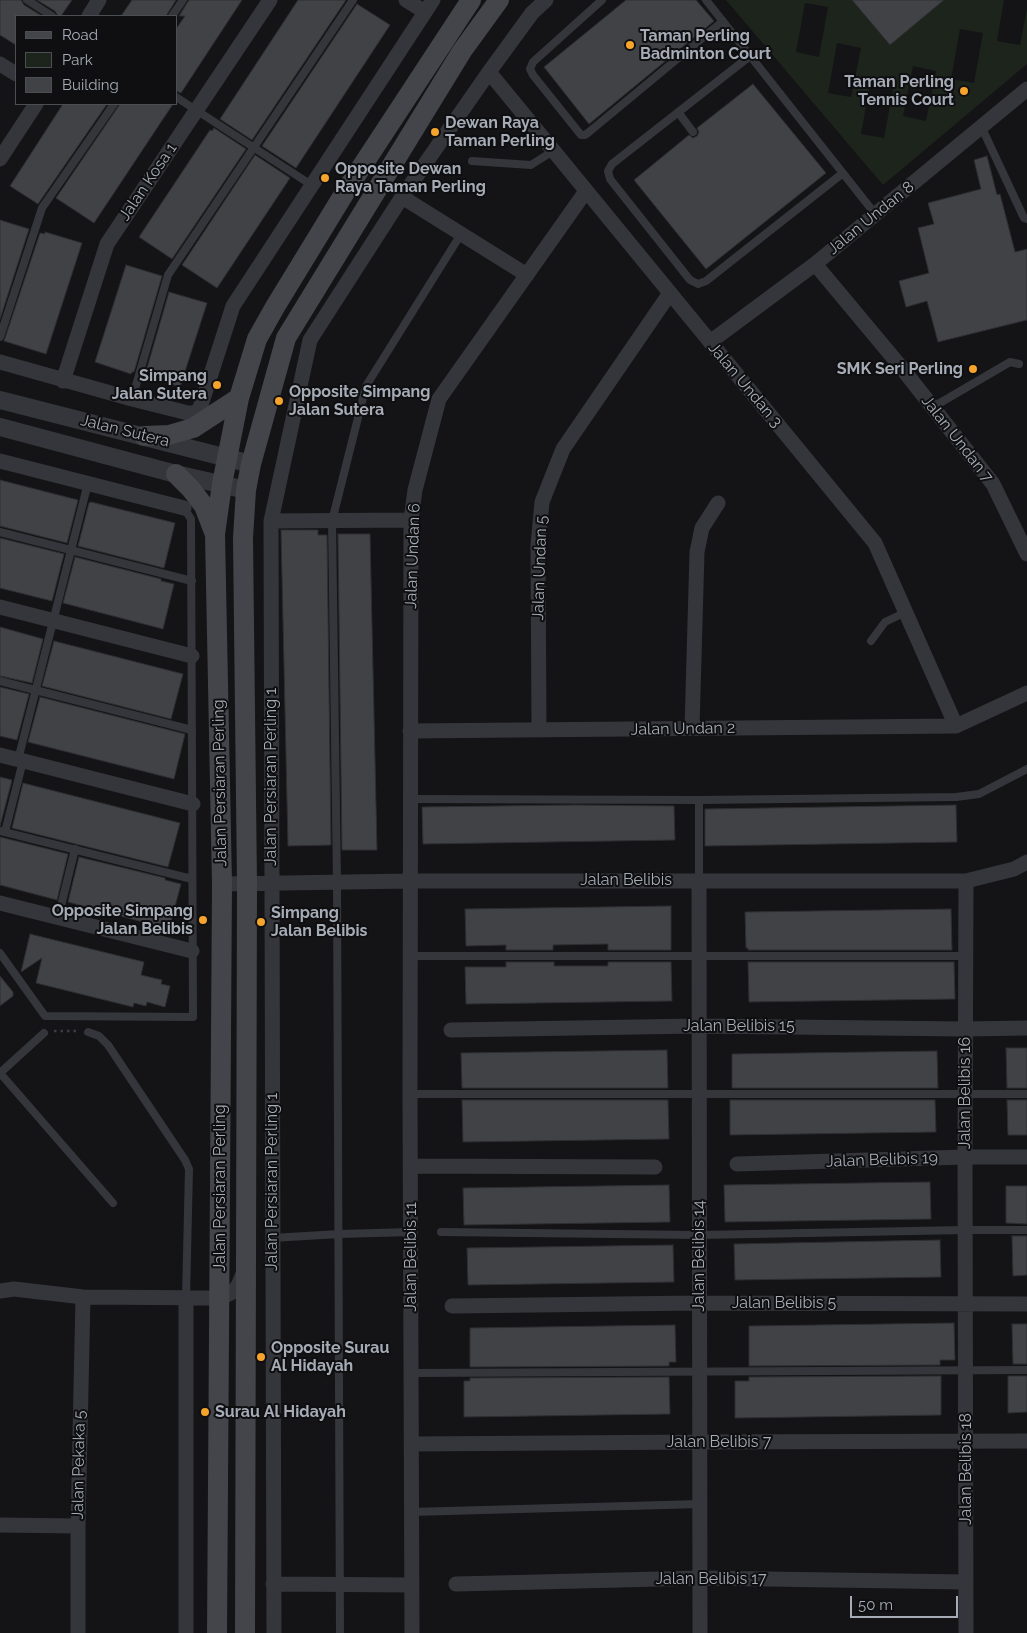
<!DOCTYPE html>
<style>
body{margin:0}
#map{position:relative;width:1027px;height:1633px;overflow:hidden;background:#141416;font-family:Raleway,sans-serif}
canvas{display:block}
.legend{position:absolute;left:15px;top:15px;width:162px;height:90px;box-sizing:border-box;background:#0f0f11;border:1px solid #4b4e53;margin:0;padding:6px 9px;list-style:none;font-size:15px;color:#a5acb6}
.legend li{display:flex;align-items:center;gap:10px;height:25px}
.legend b{width:25px;border:1px solid #4b4e53}
.scale{position:absolute;left:850px;top:1596px;width:108px;height:22px;box-sizing:border-box;border:2px solid #a5acb6;border-top:0;padding-left:6px;font-size:15px;line-height:18px;white-space:nowrap;color:#a5acb6;-webkit-text-stroke:4px #0f0f11;paint-order:stroke}
</style>
<div id="map">
<canvas width="1027" height="1633"></canvas>
<ul class="legend">
<li><b style="height:6px;background:#43454b"></b>Road</li>
<li><b style="height:14px;background:#1c241c"></b>Park</li>
<li><b style="height:14px;background:#404246"></b>Building</li>
</ul>
<div class="scale">50 m</div>
</div>
<script>
const ctx = document.querySelector('canvas').getContext('2d');
ctx.lineJoin = 'round';
function fillPath(path, color) { ctx.fillStyle = color; ctx.fill(path, 'evenodd'); }
const poly = rows => new Path2D(rows.map(r => 'M' + r).join(''));
function stroke(path, color, width, dash) { ctx.strokeStyle = color; ctx.lineWidth = width; ctx.lineCap = dash ? 'butt' : 'round'; ctx.setLineDash(dash || []); ctx.stroke(path); }
function write(font, color, halo, rows, align = 'center') {
  ctx.font = font + ' Raleway,sans-serif'; ctx.lineWidth = 4; ctx.setLineDash([]); ctx.textBaseline = 'middle'; ctx.strokeStyle = halo; ctx.fillStyle = color; for (const [text, x, y, turn = 0] of rows) {
    ctx.save(); ctx.translate(x, y); ctx.rotate((+turn || 0) * Math.PI / 180); ctx.textAlign = isNaN(turn) ? turn : align; if (halo) ctx.strokeText(text, 0, 0); ctx.fillText(text, 0, 0); ctx.restore();
  }
}
const green = poly([
 [726,0,852,0,890,45,944,0,1004,0,997,41,1020,45,1027,8,1027,64,883,185],
 [805,3,828,7,819,57,796,52],
 [960,29,983,33,974,83,951,79],
 [837,43,861,48,851,97,828,93],
 [913,66,936,71,926,121,903,116],
 [870,84,893,89,884,138,861,134]
]);
const building = poly([
 [0,0,21,0,24,5,42,16,16,16,16,45,0,35,0,0],
 [37,0,72,0,61,16,58,16,55,11,37,0],
 [132,0,176,0,166,16,121,16,132,0],
 [189,0,242,0,181,93,176,91,176,29,185,16,179,16,189,0],
 [298,0,346,0,252,140,220,119,298,0],
 [626,0,696,0,714,21,589,124,544,67,626,0],
 [852,0,944,0,890,45,852,0],
 [357,4,390,25,296,168,262,146,357,4],
 [753,84,826,173,706,269,634,180,689,135,693,138,697,136,699,132,697,128,753,84],
 [63,104,107,104,38,204,10,186,63,104],
 [120,104,173,104,94,223,56,198,120,104],
 [214,128,246,149,172,259,139,237,210,130,212,131,214,128],
 [255,155,290,178,217,288,182,265,255,155],
 [987,156,997,195,1000,194,1015,252,1027,249,1027,320,938,342,927,301,906,307,899,281,929,273,918,228,934,224,928,203,981,189,974,160,987,156],
 [0,220,29,229,0,319,0,220],
 [45,232,82,243,46,354,4,341,40,233,45,234,45,232],
 [126,265,162,276,134,372,132,372,131,374,95,362,126,265],
 [169,292,207,303,180,387,145,375,169,292],
 [0,480,78,500,67,543,0,526,0,480],
 [91,502,175,523,164,568,78,546,89,503,91,502],
 [281,530,318,530,318,535,327,535,331,845,288,846,281,530],
 [338,534,370,534,377,850,342,850,338,534],
 [0,538,64,554,52,601,0,588,0,538],
 [75,557,161,579,161,581,174,584,163,629,63,603,75,557],
 [0,627,43,639,32,683,0,676,0,627],
 [54,641,183,674,171,719,42,686,54,641],
 [0,687,29,694,17,740,0,736,0,687],
 [40,697,185,734,174,779,28,742,40,697],
 [0,777,12,780,0,826,0,777],
 [23,783,180,823,168,867,12,828,23,783],
 [575,805,674,806,675,840,423,844,422,807,575,805],
 [956,805,957,842,705,846,705,809,956,805],
 [0,837,68,854,57,900,0,885,0,837],
 [79,857,165,878,165,880,181,884,169,929,68,902,79,857],
 [671,906,671,950,608,950,608,944,553,945,553,950,506,950,506,945,466,946,465,909,671,906],
 [951,909,952,950,748,950,748,948,746,948,745,912,951,909],
 [30,934,144,962,141,975,162,980,161,984,170,986,165,1007,147,1002,146,1006,134,1003,133,1007,36,983,42,958,21,972,30,934],
 [506,962,554,962,554,966,608,966,608,962,671,962,672,1001,466,1004,465,967,506,967,506,962],
 [748,962,954,962,955,999,749,1002,748,962],
 [0,976,13,992,13,996,0,1006,0,976],
 [1006,1048,1027,1048,1027,1088,1007,1088,1006,1048],
 [667,1050,668,1088,462,1088,461,1053,667,1050],
 [937,1051,938,1088,732,1088,732,1054,937,1051],
 [462,1100,668,1100,669,1139,463,1142,462,1100],
 [730,1100,935,1100,936,1132,730,1135,730,1100],
 [1007,1100,1027,1100,1027,1135,1008,1135,1007,1100],
 [930,1182,931,1219,725,1222,724,1185,930,1182],
 [669,1185,670,1222,464,1225,463,1188,669,1185],
 [1006,1186,1027,1186,1027,1224,1006,1223,1006,1186],
 [1012,1236,1027,1236,1027,1275,1013,1276,1012,1236],
 [940,1240,941,1277,735,1280,734,1244,940,1240],
 [673,1245,674,1282,468,1285,467,1248,673,1245],
 [954,1323,955,1360,940,1360,940,1365,749,1366,749,1326,954,1323],
 [1012,1324,1027,1324,1027,1364,1013,1364,1012,1324],
 [675,1325,676,1362,669,1362,669,1366,470,1367,470,1328,675,1325],
 [941,1376,941,1415,735,1418,735,1381,749,1381,749,1377,941,1376],
 [1008,1376,1027,1376,1027,1412,1008,1413,1008,1376],
 [669,1377,670,1414,464,1417,464,1381,470,1381,470,1378,669,1377]
]);
const path = poly([
 [54,1031,79,1031]
]);
const service = poly([
 [27,0,52,16],
 [602,0,533,62,530,69,533,75,581,135,585,135,589,132,723,21],
 [706,0,876,215],
 [172,16,183,0],
 [750,56,612,164,608,171,610,179,690,280,698,284,706,281,843,173],
 [176,97,313,186],
 [678,112,693,132],
 [981,126,1024,218,1027,219],
 [472,161,531,165,553,151],
 [0,337,42,208,114,104],
 [132,399,168,275,353,0],
 [933,407,1010,362,1019,364],
 [0,532,192,581],
 [871,641,885,622,906,612],
 [0,681,192,730],
 [18,760,88,483],
 [410,799,699,800,956,797,979,794,1027,769],
 [0,831,192,879],
 [5,832,23,761],
 [699,880,699,800],
 [58,918,75,849],
 [0,953,45,1016,193,1017,191,519,184,508],
 [410,956,966,956],
 [88,1032,99,1036,108,1045,185,1160,189,1169,186,1297],
 [44,1033,0,1073,113,1203],
 [410,1094,1027,1094],
 [441,1232,699,1235,965,1230,1027,1230],
 [272,1238,339,1234,411,1232],
 [411,1373,1027,1370],
 [411,1512,700,1504],
 [340,1633,337,883,332,521,366,386,461,234]
]);
const minor = poly([
 [406,0,425,12],
 [89,16,99,0],
 [0,64,16,74],
 [489,72,875,543,956,726],
 [0,159,36,104],
 [402,197,527,275],
 [815,264,901,367,993,484,1027,554],
 [710,342,815,264,1027,89],
 [0,362,132,399,188,413,197,413,201,405,233,306,433,0],
 [63,381,107,244,270,0],
 [0,461,184,508],
 [271,521,411,520],
 [0,607,192,656],
 [692,728,697,552,702,528,718,503],
 [539,730,538,545,542,502,563,449,670,293],
 [410,731,956,726,1027,693],
 [0,755,193,804],
 [699,880,700,1633],
 [966,881,965,1157,966,1633],
 [222,884,410,881,966,881,1014,869,1027,862],
 [0,903,192,951],
 [451,1030,699,1026,965,1029,1027,1028],
 [737,1164,965,1157,1027,1157],
 [410,1166,655,1167],
 [0,1291,14,1289,83,1297,220,1298,231,1293,238,1286,244,1271],
 [452,1306,699,1303,1027,1304],
 [412,1444,700,1442,1027,1441],
 [0,1525,78,1526],
 [273,1584,411,1585],
 [456,1584,700,1578,966,1582],
 [78,1633,78,1526,83,1297],
 [186,1633,186,1297],
 [274,1633,271,521,310,340,402,197,489,72,532,13,546,0],
 [412,1633,410,1094,411,520,415,490,439,399,586,191]
]);
const tertiary = poly([
 [0,400,251,464],
 [0,427,176,474,246,490]
]);
const secondary = poly([
 [144,436,169,435,193,428,239,398],
 [176,474,191,489,204,506,214,532],
 [217,1633,222,884,215,534,222,484,239,398,257,339,275,307,347,189,471,0],
 [245,1633,247,884,243,538,246,490,251,464,286,338,462,51,499,0]
]);
const markers = [
 [630,45,5,"#f6a42b"],
 [964,91,5,"#f6a42b"],
 [435,132,5,"#f6a42b"],
 [325,178,5,"#f6a42b"],
 [973,369,5,"#f6a42b"],
 [217,385,5,"#f6a42b"],
 [279,401,5,"#f6a42b"],
 [203,920,5,"#f6a42b"],
 [261,922,5,"#f6a42b"],
 [261,1357,5,"#f6a42b"],
 [205,1412,5,"#f6a42b"]
];
const poiNames = [
 ["Taman Perling",640,36],
 ["Badminton Court",640,54],
 ["Taman Perling",954,82,"right"],
 ["Tennis Court",954,100,"right"],
 ["Dewan Raya",445,123],
 ["Taman Perling",445,141],
 ["Opposite Dewan",335,169],
 ["Raya Taman Perling",335,187],
 ["SMK Seri Perling",963,369,"right"],
 ["Simpang",207,376,"right"],
 ["Jalan Sutera",207,394,"right"],
 ["Opposite Simpang",289,392],
 ["Jalan Sutera",289,410],
 ["Opposite Simpang",193,911,"right"],
 ["Jalan Belibis",193,929,"right"],
 ["Simpang",271,913],
 ["Jalan Belibis",271,931],
 ["Opposite Surau",271,1348],
 ["Al Hidayah",271,1366],
 ["Surau Al Hidayah",215,1412]
];
const streetNames = [
 ["Jalan Kosa 1",148,182,-56],
 ["Jalan Undan 8",871,218,-39],
 ["Jalan Undan 3",745,385,50],
 ["Jalan Sutera",125,431,14],
 ["Jalan Undan 7",957,439,52],
 ["Jalan Undan 6",413,556,-88],
 ["Jalan Undan 5",540,568,-88],
 ["Jalan Undan 2",683,729,-1],
 ["Jalan Persiaran Perling 1",271,777,-90],
 ["Jalan Persiaran Perling",220,783,-91],
 ["Jalan Belibis",626,880],
 ["Jalan Belibis 15",739,1026],
 ["Jalan Belibis 16",965,1093,-90],
 ["Jalan Belibis 19",882,1160,-2],
 ["Jalan Persiaran Perling 1",272,1182,-90],
 ["Jalan Persiaran Perling",220,1188,-90],
 ["Jalan Belibis 14",699,1256,-90],
 ["Jalan Belibis 11",411,1257,-90],
 ["Jalan Belibis 5",784,1303],
 ["Jalan Belibis 7",719,1442],
 ["Jalan Pekaka 5",79,1465,-89],
 ["Jalan Belibis 18",966,1469,-90],
 ["Jalan Belibis 17",711,1579]
];
fillPath(green, '#1c241c');
fillPath(building, '#404246');
stroke(building, '#2e2e32', 1);
stroke(path, '#3b3d42', 2.5, [2.5, 4]);
stroke(service, '#35363b', 8);
stroke(minor, '#35363b', 15);
stroke(tertiary, '#35363b', 18);
stroke(secondary, '#43454b', 20);
for (const [x, y, r, color] of markers) { const dot = new Path2D(); dot.arc(x, y, r, 0, 2 * Math.PI); ctx.fillStyle = color; ctx.fill(dot); stroke(dot, '#0f0f11', 2); }
write('bold 16px', '#a5acb6', '#0f0f11', poiNames, 'left');
write('16px', '#a5acb6', '#0f0f11', streetNames);
</script>
